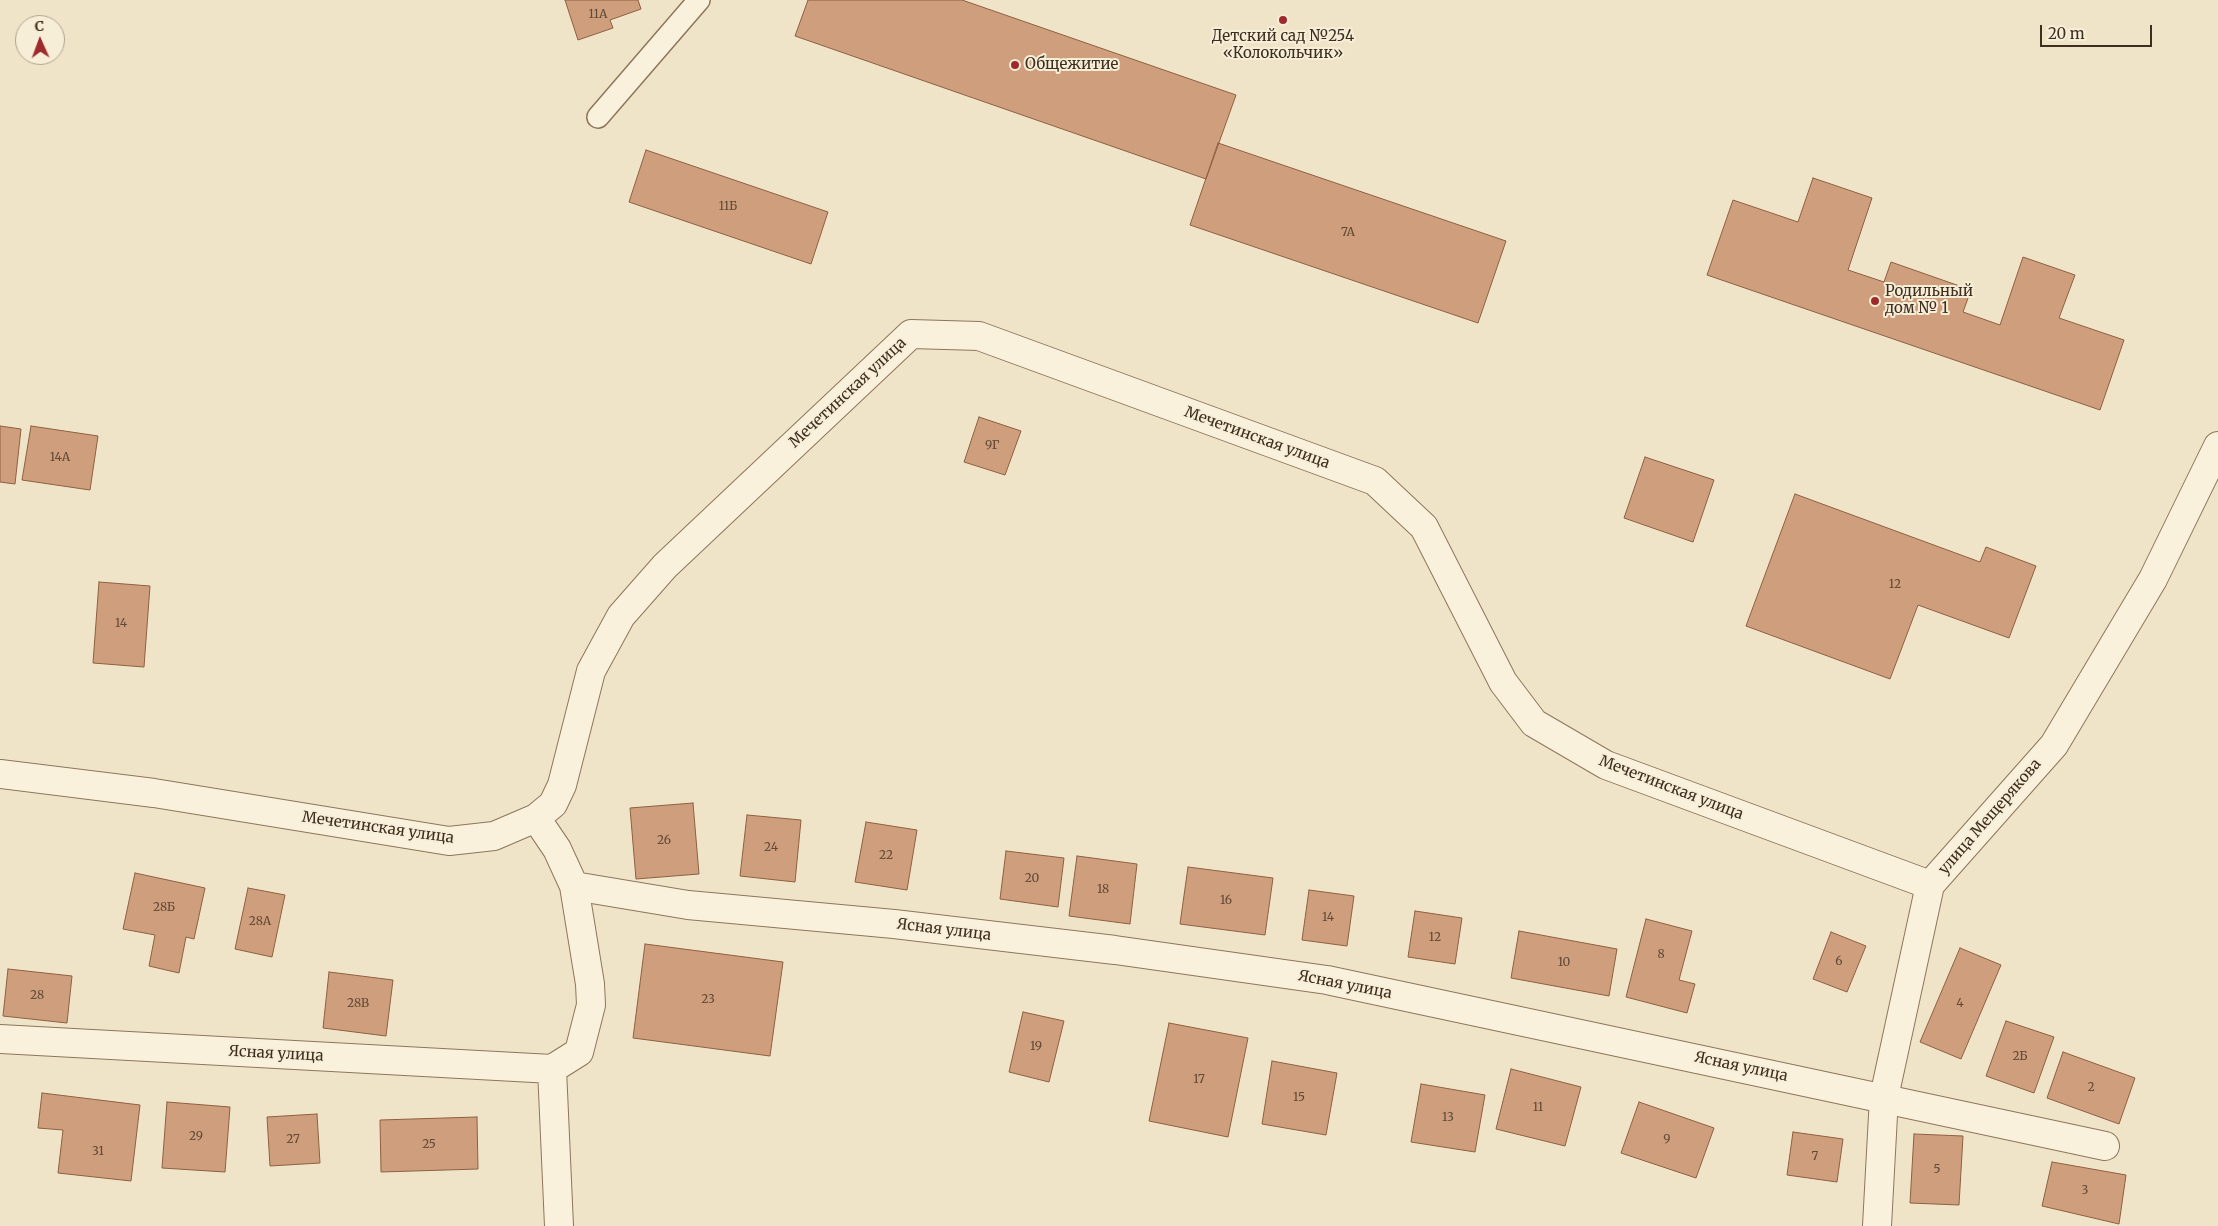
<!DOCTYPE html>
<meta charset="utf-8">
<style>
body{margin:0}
#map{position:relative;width:2218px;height:1226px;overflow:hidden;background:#f0e4c8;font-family:Merriweather,serif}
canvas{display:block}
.north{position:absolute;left:15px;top:15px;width:50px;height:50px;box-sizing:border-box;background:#f7eed8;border:1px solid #ada18e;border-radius:50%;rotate:358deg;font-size:14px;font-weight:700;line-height:20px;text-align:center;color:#3d2e20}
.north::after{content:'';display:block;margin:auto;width:18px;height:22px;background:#9e2a2b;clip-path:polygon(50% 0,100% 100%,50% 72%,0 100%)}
.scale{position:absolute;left:2040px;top:25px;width:112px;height:22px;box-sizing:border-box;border:2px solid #3d2e20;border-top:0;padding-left:6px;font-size:15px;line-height:18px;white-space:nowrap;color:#3d2e20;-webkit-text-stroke:4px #f7eed8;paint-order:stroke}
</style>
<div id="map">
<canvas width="2218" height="1226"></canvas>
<div class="north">С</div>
<div class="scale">20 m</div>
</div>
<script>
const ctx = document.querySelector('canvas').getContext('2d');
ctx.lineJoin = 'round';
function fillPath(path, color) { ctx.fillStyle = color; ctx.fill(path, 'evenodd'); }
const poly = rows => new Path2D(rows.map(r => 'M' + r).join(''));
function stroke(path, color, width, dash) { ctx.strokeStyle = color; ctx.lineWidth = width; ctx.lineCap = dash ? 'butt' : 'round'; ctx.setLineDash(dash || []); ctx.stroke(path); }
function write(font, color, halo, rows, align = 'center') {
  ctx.font = font + ' Merriweather,serif'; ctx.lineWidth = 4; ctx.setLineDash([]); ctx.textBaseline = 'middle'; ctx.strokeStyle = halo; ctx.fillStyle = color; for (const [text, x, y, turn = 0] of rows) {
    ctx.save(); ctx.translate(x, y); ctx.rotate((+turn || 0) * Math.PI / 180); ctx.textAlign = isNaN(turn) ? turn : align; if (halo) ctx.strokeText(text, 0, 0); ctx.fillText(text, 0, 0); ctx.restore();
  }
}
const building = poly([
 [565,0,638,0,641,9,610,20,613,28,578,40,565,0],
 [808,0,962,0,1236,95,1206,179,795,36,808,0],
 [1218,143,1506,241,1478,323,1190,225,1218,143],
 [646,150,828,212,811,264,629,202,646,150],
 [1813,178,1872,198,1848,270,1884,282,1891,262,1971,290,1963,312,2000,325,2023,257,2075,275,2059,318,2124,340,2100,410,1707,275,1733,200,1798,222,1813,178],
 [979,417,1021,431,1005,475,964,462,979,417],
 [0,426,21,429,15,484,0,482,0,426],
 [31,426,98,436,90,490,22,480,31,426],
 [1645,457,1714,480,1693,542,1624,518,1645,457],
 [1795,494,1980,562,1986,547,2036,566,2009,638,1918,605,1890,679,1746,626,1795,494],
 [99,582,150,586,144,667,93,663,99,582],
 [693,803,699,874,636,879,630,808,693,803],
 [747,815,801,820,795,882,740,876,747,815],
 [866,822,917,830,907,890,855,882,866,822],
 [1006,851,1064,858,1058,907,1000,899,1006,851],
 [1077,856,1137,864,1130,924,1069,916,1077,856],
 [1188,867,1273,878,1265,935,1180,924,1188,867],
 [135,873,205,888,194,939,186,937,179,973,149,966,155,935,123,929,135,873],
 [248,888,285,895,272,957,235,949,248,888],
 [1309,890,1354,896,1347,946,1302,940,1309,890],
 [1415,911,1462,918,1455,964,1408,957,1415,911],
 [1646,919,1692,931,1679,980,1695,984,1687,1013,1626,997,1646,919],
 [1519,931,1617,949,1609,996,1511,978,1519,931],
 [1831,932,1866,946,1847,992,1813,979,1831,932],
 [645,944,783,962,770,1056,633,1038,645,944],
 [1960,948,2001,965,1961,1059,1920,1042,1960,948],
 [8,969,72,976,67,1023,3,1016,8,969],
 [329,972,393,980,386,1036,323,1028,329,972],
 [1023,1012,1064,1021,1049,1082,1009,1072,1023,1012],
 [2006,1021,2054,1037,2034,1093,1986,1076,2006,1021],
 [1169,1023,1248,1038,1228,1137,1149,1121,1169,1023],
 [2063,1052,2135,1078,2119,1124,2047,1098,2063,1052],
 [1272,1061,1337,1073,1326,1135,1262,1124,1272,1061],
 [1511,1069,1581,1087,1565,1146,1496,1129,1511,1069],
 [1421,1084,1485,1095,1475,1152,1411,1142,1421,1084],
 [42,1093,140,1105,131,1181,58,1173,63,1130,38,1128,42,1093],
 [167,1102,230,1107,225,1172,162,1168,167,1102],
 [1639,1102,1714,1128,1696,1178,1621,1153,1639,1102],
 [317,1114,320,1163,270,1166,267,1117,317,1114],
 [477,1117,478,1169,381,1172,380,1120,477,1117],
 [1793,1132,1843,1139,1837,1182,1787,1175,1793,1132],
 [1914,1134,1963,1136,1959,1205,1910,1203,1914,1134],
 [2052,1162,2126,1175,2119,1224,2042,1206,2052,1162]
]);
const service = poly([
 [598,117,699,0]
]);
const minor = poly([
 [0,774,154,793,449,841,494,836,536,818,553,804,562,785,591,671,621,616,665,566,911,334,979,336,1375,481,1424,527,1503,682,1534,723,1606,765,1930,885],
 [574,886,688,905,894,924,1115,950,1327,980,2105,1146],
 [0,1039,552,1069,579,1052,591,1005,590,984,574,886,557,849,536,818],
 [552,1069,559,1226]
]);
const tertiary = poly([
 [1877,1226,1884,1097,1930,885,2054,745,2153,579,2218,446]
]);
const markers = [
 [1283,20,5,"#9e2a2b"],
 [1015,65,5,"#9e2a2b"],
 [1875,301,5,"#9e2a2b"]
];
const numberNames = [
 ["11А",598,15],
 ["11Б",728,207],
 ["7А",1348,233],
 ["9Г",992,446],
 ["14А",60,458],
 ["12",1895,585],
 ["14",121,624],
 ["26",664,841],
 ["24",771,848],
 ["22",886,856],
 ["20",1032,879],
 ["18",1103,890],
 ["16",1226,901],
 ["28Б",164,908],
 ["14",1328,918],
 ["28А",260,922],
 ["12",1435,938],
 ["8",1661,955],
 ["6",1839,962],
 ["10",1564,963],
 ["28",37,996],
 ["23",708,1000],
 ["28В",358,1004],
 ["4",1960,1004],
 ["19",1036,1047],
 ["2Б",2020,1057],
 ["17",1199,1080],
 ["2",2091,1088],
 ["15",1299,1098],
 ["11",1538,1108],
 ["13",1448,1118],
 ["29",196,1137],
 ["27",293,1140],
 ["9",1667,1140],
 ["25",429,1145],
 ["31",98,1152],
 ["7",1815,1157],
 ["5",1937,1170],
 ["3",2085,1191]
];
const poiNames = [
 ["Детский сад №254",1283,37,"center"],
 ["«Колокольчик»",1283,54,"center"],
 ["Общежитие",1025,65],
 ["Родильный",1885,292],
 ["дом № 1",1885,309]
];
const streetNames = [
 ["Мечетинская улица",848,393,-43],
 ["Мечетинская улица",1257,438,20],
 ["Мечетинская улица",1671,788,21],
 ["улица Мещерякова",1990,817,-49],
 ["Мечетинская улица",378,828,8],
 ["Ясная улица",944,930,7],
 ["Ясная улица",1345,985,11],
 ["Ясная улица",276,1054,3],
 ["Ясная улица",1741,1067,12]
];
fillPath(building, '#cf9f7d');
stroke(building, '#8d5f41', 1);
stroke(service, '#8d765c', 24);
stroke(minor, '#8d765c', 30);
stroke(tertiary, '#8d765c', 30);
stroke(service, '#faf1dc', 21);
stroke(minor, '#faf1dc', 28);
stroke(tertiary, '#faf1dc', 28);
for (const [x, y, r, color] of markers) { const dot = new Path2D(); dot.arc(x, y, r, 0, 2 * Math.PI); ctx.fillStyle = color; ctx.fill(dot); stroke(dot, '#f7eed8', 2); }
write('12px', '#624a37', null, numberNames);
write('15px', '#3d2e20', '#f7eed8', poiNames, 'left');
write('15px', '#3d2e20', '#f7eed8', streetNames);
</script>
